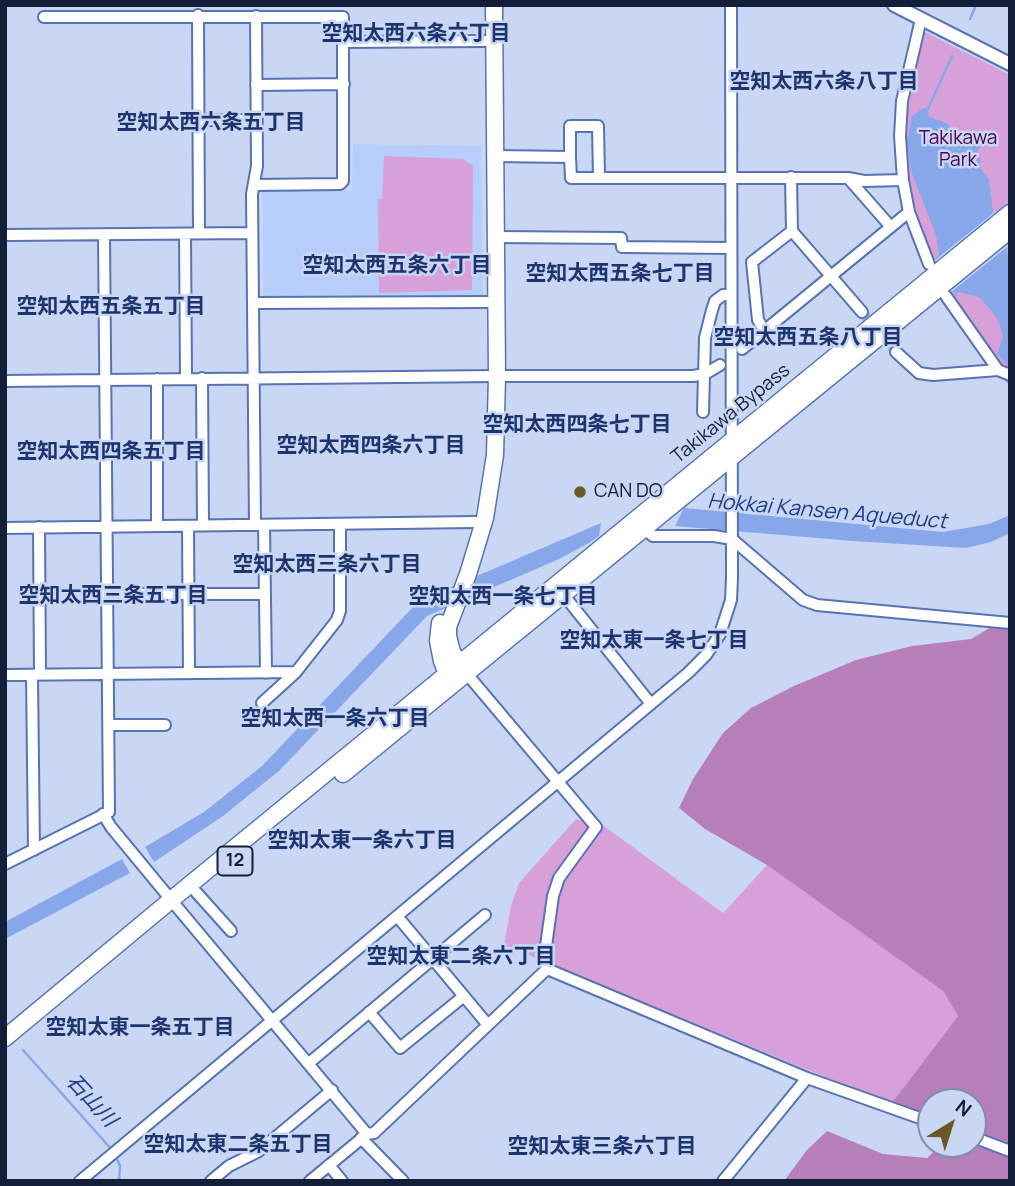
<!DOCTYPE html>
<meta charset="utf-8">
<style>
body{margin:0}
#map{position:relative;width:1015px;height:1186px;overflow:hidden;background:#c9d7f4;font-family:Manrope,sans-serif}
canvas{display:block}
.frame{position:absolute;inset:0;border:7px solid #131e38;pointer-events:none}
.north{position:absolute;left:917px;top:1088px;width:70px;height:70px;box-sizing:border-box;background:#c9d7f4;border:2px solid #808da9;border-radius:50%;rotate:38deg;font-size:19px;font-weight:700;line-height:28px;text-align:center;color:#131e38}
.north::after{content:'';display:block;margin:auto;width:24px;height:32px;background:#6d5727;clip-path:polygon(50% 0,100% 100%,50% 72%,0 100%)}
</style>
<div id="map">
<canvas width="1015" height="1186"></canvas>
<div class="frame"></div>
<div class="north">N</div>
</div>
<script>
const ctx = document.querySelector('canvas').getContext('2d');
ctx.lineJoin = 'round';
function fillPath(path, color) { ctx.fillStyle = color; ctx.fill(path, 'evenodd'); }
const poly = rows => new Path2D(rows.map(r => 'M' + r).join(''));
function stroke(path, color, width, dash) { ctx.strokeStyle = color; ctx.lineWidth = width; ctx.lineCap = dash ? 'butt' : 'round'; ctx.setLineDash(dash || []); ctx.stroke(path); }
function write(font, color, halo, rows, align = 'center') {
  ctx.font = font + ' Manrope,"Noto Sans JP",sans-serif'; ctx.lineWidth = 5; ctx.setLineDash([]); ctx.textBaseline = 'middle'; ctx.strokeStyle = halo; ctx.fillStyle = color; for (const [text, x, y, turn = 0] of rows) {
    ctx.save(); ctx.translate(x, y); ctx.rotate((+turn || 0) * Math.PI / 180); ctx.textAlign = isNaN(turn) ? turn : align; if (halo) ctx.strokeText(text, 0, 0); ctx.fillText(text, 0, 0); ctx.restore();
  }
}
const built = poly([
 [353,144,481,146,483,295,263,297,263,191,352,191]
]);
const green = poly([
 [923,31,1010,75,1010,388,953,297,929,251,913,207,904,152,907,113],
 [384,156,463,159,473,166,472,290,379,293,378,199,382,199],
 [576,819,604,826,723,913,767,865,943,991,958,1016,891,1104,504,945,511,906,519,883]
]);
const forest = poly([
 [1010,616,1010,1181,784,1181,807,1150,827,1131,883,1154,927,1158,942,1144,973,1144,973,1102,931,1102,931,1115,891,1104,958,1016,943,991,767,865,705,829,679,808,693,779,723,733,751,708,794,686,856,660,912,646,971,639]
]);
const water = poly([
 [925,107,930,117,946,123,957,134,972,138,980,148,976,154,980,159,981,169,989,179,993,212,1010,260,1010,367,997,354,1003,336,998,320,990,309,979,297,958,292,956,296,935,260,939,253,936,235,911,171,907,142,912,116],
 [684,508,943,532,989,524,1010,515,1010,533,991,542,966,548,853,541,675,526],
 [601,523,599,536,589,543,557,560,427,616,279,771,223,816,154,862,145,847,204,812,262,766,414,606,437,593],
 [122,859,130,873,5,939,5,922]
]);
const pier = poly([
 [996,211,1008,246,950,293,933,262]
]);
const stream = poly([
 [970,19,976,5],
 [926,113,952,56],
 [23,1050,113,1151],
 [116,1157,120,1166,119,1181]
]);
const minorTunnel = poly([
 [862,312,896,352]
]);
const minor = poly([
 [198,15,199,233],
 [44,17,343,17,343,181,340,184,254,185],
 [921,19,902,101,900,136,903,180,909,212,929,264],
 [343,42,485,41],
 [256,85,344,84],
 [199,120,256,120],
 [495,156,570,157,571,178,848,178,891,227],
 [570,157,570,126,598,126,599,177],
 [791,177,792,231,862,312],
 [848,178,864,181,903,180],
 [185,234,186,378],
 [5,235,252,233],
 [495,237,621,238,622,247,731,248],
 [946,296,998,370],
 [253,303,487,302],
 [764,330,758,320,752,262,792,231],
 [742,349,909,212],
 [896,352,919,373,933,375,998,370,1010,375],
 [202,378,203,525],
 [157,379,157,526],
 [5,381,497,376,693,376,705,374,720,365],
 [703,412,705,338,712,310,715,301,723,295,731,295],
 [255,525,252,194,257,166,256,16],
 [264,525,266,673],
 [188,526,189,673],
 [39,527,40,674],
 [5,528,475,522],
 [643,528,653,536,714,536,732,539,803,600,817,605,1010,623],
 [559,589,651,704],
 [107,594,265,594],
 [467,674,596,827,559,878,553,896,545,953,547,969],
 [5,675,296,672],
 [32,675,34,850],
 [262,703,296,672,337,620,340,611,340,524],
 [109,725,165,725],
 [103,814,111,827,177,907,367,1134],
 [5,864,109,812,104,235],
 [196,892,231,931],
 [397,916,488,1025],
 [547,969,807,1078,931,1122],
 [369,1012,400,1048,464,996],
 [309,1063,485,915],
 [973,1137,1010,1151],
 [361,1138,403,1181],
 [329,1165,342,1181],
 [80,1181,688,673,706,655,720,634,731,600,732,578,731,5],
 [211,1181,229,1166,259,1151,332,1090],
 [310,1181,367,1134,374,1133,547,969],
 [723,1181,807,1078]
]);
const major = poly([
 [894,5,1010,64]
]);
const highway = poly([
 [440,623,438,641,442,661,447,674],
 [465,672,452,652,448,636,448,627,468,574,485,518,495,455,497,376,494,5],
 [343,774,1010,230],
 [5,1038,171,900,1010,213]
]);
const markers = [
 [580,492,7,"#6d5727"]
];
const shields = [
 [235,861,35]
];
const shieldNames = [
 ["12",235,861]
];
const parkNames = [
 ["Takikawa",958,139],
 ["Park",958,161]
];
const streetNames = [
 ["Takikawa Bypass",731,414,-39]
];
const poiNames = [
 ["CAN DO",594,492]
];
const neighbourhoodNames = [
 ["空知太西六条六丁目",416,34],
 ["空知太西六条八丁目",824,82],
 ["空知太西六条五丁目",211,123],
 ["空知太西五条六丁目",397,266],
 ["空知太西五条七丁目",620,274],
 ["空知太西五条五丁目",111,307],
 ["空知太西五条八丁目",808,338],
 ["空知太西四条七丁目",577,425],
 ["空知太西四条六丁目",371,446],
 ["空知太西四条五丁目",111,452],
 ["空知太西三条六丁目",327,565],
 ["空知太西三条五丁目",113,596],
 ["空知太西一条七丁目",503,597],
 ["空知太東一条七丁目",654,641],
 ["空知太西一条六丁目",335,719],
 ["空知太東一条六丁目",362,841],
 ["空知太東二条六丁目",461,957],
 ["空知太東一条五丁目",140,1028],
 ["空知太東二条五丁目",238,1145],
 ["空知太東三条六丁目",602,1147]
];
const waterNames = [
 ["Hokkai Kansen Aqueduct",827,512,5],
 ["石山川",91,1101,47]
];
fillPath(built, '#b7cdfc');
fillPath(green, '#d7a0d9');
fillPath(forest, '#b77fba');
fillPath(water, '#88a7eb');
fillPath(pier, '#c9d7f4');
stroke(stream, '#88a7eb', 2.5);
stroke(minorTunnel, '#a5b2ce', 10, [10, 5]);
stroke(minor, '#5773b4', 14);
stroke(major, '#5773b4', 16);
stroke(highway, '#5773b4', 19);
stroke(minor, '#fff', 10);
stroke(major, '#fff', 12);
stroke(highway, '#fff', 16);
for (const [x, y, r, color] of markers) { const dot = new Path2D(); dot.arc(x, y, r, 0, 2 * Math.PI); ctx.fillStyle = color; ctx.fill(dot); stroke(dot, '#c9d7f4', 2.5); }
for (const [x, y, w] of shields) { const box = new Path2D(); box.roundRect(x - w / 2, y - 14.5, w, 29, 5); ctx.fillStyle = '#c9d7f4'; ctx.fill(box); stroke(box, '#131e38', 2); }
write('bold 18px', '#131e38', null, shieldNames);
write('19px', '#49004e', '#c9d7f4', parkNames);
write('19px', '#131e38', '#c9d7f4', streetNames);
write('19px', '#131e38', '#c9d7f4', poiNames, 'left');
write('bold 21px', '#1d346f', '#c9d7f4', neighbourhoodNames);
write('italic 21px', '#1e3a88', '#c9d7f4', waterNames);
</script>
